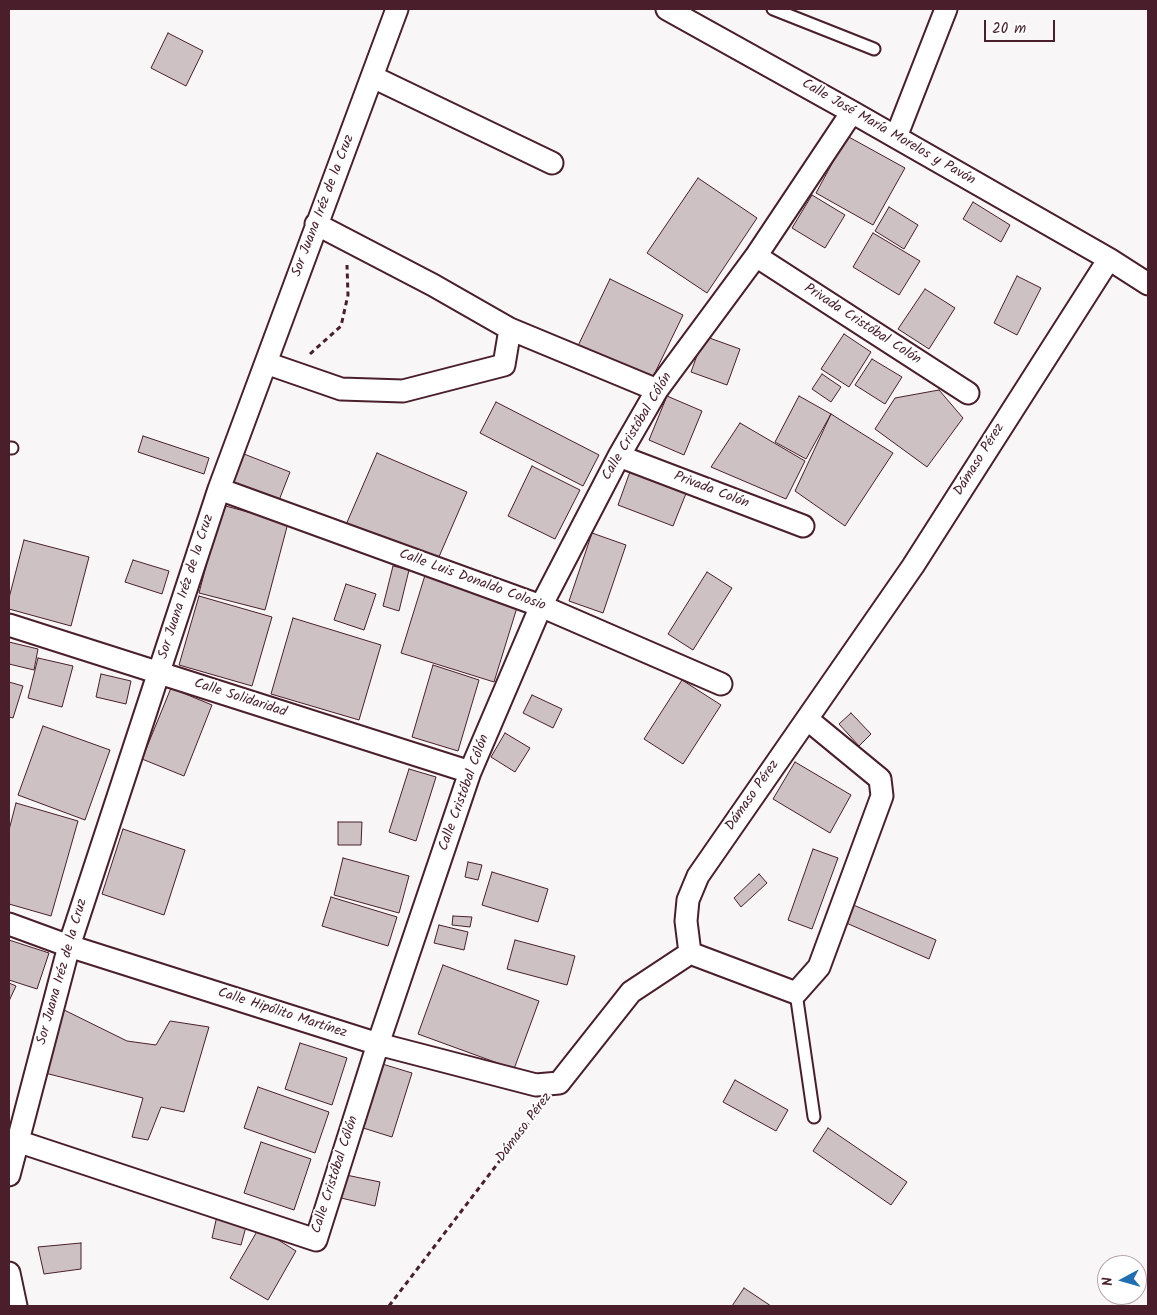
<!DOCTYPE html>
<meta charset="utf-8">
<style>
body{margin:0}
#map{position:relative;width:1157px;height:1315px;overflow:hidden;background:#f8f6f7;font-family:Kalam,sans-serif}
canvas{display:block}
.frame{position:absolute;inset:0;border:10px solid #4a1f2b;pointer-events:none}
.north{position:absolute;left:1097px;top:1255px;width:50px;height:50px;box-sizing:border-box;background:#fff;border:1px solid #b7a5aa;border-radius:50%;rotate:264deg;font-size:14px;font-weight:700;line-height:20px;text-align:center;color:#4a1f2b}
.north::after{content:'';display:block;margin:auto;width:18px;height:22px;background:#1f6fb2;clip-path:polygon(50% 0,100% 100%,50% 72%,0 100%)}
.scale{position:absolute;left:984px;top:20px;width:71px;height:22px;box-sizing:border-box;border:2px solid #4a1f2b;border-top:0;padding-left:6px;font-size:15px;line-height:18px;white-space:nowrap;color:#4a1f2b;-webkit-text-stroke:4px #fff;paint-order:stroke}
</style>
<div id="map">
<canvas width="1157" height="1315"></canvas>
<div class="frame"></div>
<div class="north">N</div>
<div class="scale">20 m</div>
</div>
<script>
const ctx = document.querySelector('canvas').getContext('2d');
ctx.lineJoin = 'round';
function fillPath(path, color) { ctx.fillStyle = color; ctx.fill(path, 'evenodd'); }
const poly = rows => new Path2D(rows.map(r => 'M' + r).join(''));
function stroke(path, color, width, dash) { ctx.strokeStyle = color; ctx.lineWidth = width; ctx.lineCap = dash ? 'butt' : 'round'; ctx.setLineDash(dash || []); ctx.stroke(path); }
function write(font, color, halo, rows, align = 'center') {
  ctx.font = font + ' Kalam,sans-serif'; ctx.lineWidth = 4; ctx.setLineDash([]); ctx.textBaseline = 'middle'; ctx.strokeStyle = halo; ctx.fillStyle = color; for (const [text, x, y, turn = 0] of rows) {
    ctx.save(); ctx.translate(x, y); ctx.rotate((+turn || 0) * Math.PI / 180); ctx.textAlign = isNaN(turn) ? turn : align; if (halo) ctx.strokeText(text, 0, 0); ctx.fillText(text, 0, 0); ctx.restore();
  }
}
const building = poly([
 [168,33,203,51,186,86,151,68,168,33],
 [847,136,905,168,873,225,816,193,847,136],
 [698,178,757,218,707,293,647,253,698,178],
 [812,195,845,215,825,248,792,228,812,195],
 [973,202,1010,225,1001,242,963,219,973,202],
 [889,207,918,225,904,249,875,231,889,207],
 [873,233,920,261,899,295,853,267,873,233],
 [1017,276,1041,288,1017,335,994,323,1017,276],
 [610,279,683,315,649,385,576,350,610,279],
 [925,289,955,308,929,349,898,329,925,289],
 [844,334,871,352,849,387,821,369,844,334],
 [704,336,740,349,727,385,691,372,704,336],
 [872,359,902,377,885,404,855,385,872,359],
 [822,374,841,387,831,402,812,389,822,374],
 [939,390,963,418,927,467,875,429,895,398,939,390],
 [667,396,702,411,684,455,649,440,667,396],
 [799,396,831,414,806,459,775,442,799,396],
 [496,402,599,455,583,486,480,433,496,402],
 [831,414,893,453,845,526,795,491,831,414],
 [740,423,805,461,786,499,711,467,740,423],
 [143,436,209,458,204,474,138,452,143,436],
 [377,453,467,492,435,566,345,527,377,453],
 [244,454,290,472,278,503,233,484,244,454],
 [532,466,580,490,555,539,508,516,532,466],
 [631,469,687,491,673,526,618,505,631,469],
 [222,505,288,523,265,610,199,593,222,505],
 [592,533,626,545,603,613,569,601,592,533],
 [24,540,89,557,71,626,9,609,9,598,24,540],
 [133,560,169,571,162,594,125,582,133,560],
 [393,566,409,570,399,611,383,606,393,566],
 [426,572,519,601,494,682,401,653,426,572],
 [707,572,732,588,693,650,668,634,707,572],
 [346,584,376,594,364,630,334,620,346,584],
 [199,596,272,617,252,686,179,665,199,596],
 [293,618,381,645,359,720,271,694,293,618],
 [9,642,38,649,34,670,9,664,9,642],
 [38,658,73,666,62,707,28,698,38,658],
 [433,665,479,680,458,751,412,737,433,665],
 [101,674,131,681,126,704,96,697,101,674],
 [682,680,721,705,683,764,644,739,682,680],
 [9,682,23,686,13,718,9,717,9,682],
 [171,688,212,705,184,776,142,759,171,688],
 [532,695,562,709,553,728,523,713,532,695],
 [851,713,871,734,859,746,839,724,851,713],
 [43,726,110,750,85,820,18,795,43,726],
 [505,733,530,748,515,772,491,757,505,733],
 [795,762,851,795,830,833,773,799,795,762],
 [409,769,436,777,416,841,389,832,409,769],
 [16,803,78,821,51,916,9,904,9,830,16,803],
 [338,822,362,822,361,845,338,845,338,822],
 [123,829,185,850,164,915,102,894,123,829],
 [813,849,838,858,812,929,788,920,813,849],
 [343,858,409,876,399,913,334,895,343,858],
 [468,862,482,865,478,880,465,877,468,862],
 [492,872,548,889,538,922,482,905,492,872],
 [759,874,767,883,741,907,734,898,759,874],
 [331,897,397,917,388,946,322,926,331,897],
 [851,904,936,940,929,959,844,922,851,904],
 [453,916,472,917,470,927,452,925,453,916],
 [439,925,468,932,464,950,434,943,439,925],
 [9,940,49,953,37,989,9,980,9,940],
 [515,940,575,956,567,985,507,969,515,940],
 [443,965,539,1001,514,1069,418,1034,443,965],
 [9,983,16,986,9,1001,9,983],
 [58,1007,127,1041,156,1045,170,1021,209,1027,184,1112,161,1107,148,1140,132,1137,143,1098,45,1073,58,1007],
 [300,1043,347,1058,332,1105,285,1089,300,1043],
 [379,1063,412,1073,392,1137,360,1127,379,1063],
 [735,1080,788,1110,776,1131,723,1102,735,1080],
 [258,1087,329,1112,315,1153,244,1128,258,1087],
 [828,1128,907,1182,891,1205,813,1151,828,1128],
 [261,1142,311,1159,294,1210,244,1193,261,1142],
 [346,1175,380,1182,375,1206,341,1198,346,1175],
 [217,1216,247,1223,241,1245,212,1238,217,1216],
 [259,1228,296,1251,268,1300,230,1278,259,1228],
 [81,1243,81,1269,44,1274,38,1247,81,1243],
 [744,1288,771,1306,732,1306,744,1288]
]);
const path = poly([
 [310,354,341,326,348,295,347,265],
 [389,1306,540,1108]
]);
const lane = poly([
 [773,9,874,49],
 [9,448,12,448],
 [796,993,814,1117]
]);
const street = poly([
 [667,9,852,112,1109,259,1148,284],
 [373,77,552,163],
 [896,137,946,9],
 [316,224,433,285,510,329,657,390],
 [756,256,968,393],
 [266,363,341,389,403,391,504,365,510,329],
 [619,456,803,526],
 [219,489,541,606,721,684],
 [9,625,470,772],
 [9,924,69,946,378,1044,536,1085,559,1083,631,992,690,953,686,921,688,900,698,876,913,566,1109,259],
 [690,953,796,993,819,967,882,796,880,779,807,719],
 [17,1141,316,1240,378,1044,470,772,541,606,619,456,657,390,756,256,852,112],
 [9,1175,69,946,219,489,397,9],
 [9,1273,16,1306]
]);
const streetNames = [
 ["Calle José María Morelos y Pavón",888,133,30],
 ["Sor Juana Iréz de la Cruz",324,206,-69],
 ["Privada Cristóbal Colón",862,325,33],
 ["Calle Cristóbal Cólón",638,427,-59],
 ["Dámaso Pérez",980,460,-58],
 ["Privada Colón",711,491,21],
 ["Calle Luis Donaldo Colosio",472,581,20],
 ["Sor Juana Iréz de la Cruz",187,587,-72],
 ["Calle Solidaridad",240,699,18],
 ["Calle Cristóbal Cólón",465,793,-70],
 ["Dámaso Pérez",753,796,-55],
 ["Sor Juana Iréz de la Cruz",63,972,-74],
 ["Calle Hipólito Martínez",282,1014,18],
 ["Dámaso Pérez",525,1128,-53],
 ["Calle Cristóbal Cólón",336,1175,-72]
];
fillPath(building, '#cdc1c4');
stroke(building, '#4a1f2b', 1);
stroke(lane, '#4a1f2b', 15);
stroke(street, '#4a1f2b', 25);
stroke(path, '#4a1f2b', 3, [5, 4]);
stroke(lane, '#fff', 11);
stroke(street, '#fff', 21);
write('14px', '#4a1f2b', '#fff', streetNames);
</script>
